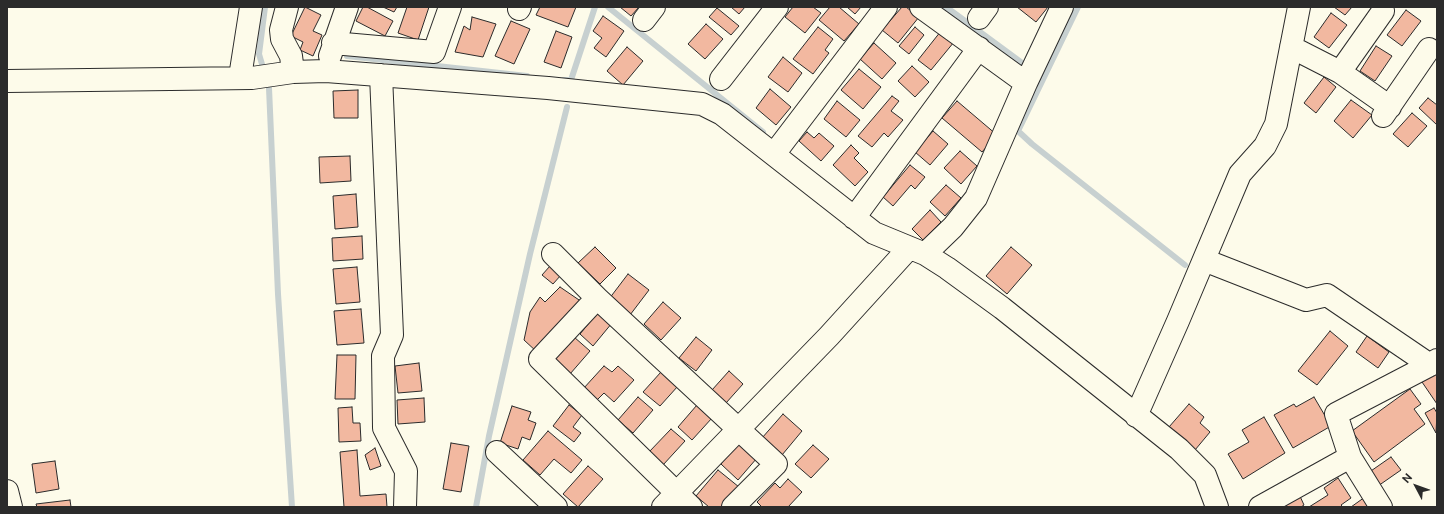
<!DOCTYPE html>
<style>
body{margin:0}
#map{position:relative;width:1444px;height:514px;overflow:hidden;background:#fdfbea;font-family:"Public Sans",sans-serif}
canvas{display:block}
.frame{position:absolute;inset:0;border:8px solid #2b2b2b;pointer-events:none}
.north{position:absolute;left:1396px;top:466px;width:40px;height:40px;-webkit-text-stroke:3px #fdfbea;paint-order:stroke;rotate:311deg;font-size:11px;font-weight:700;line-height:16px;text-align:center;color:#2b2b2b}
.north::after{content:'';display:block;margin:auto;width:14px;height:18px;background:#2b2b2b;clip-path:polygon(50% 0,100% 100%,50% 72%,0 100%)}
</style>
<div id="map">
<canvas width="1444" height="514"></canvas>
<div class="frame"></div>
<div class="north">N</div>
</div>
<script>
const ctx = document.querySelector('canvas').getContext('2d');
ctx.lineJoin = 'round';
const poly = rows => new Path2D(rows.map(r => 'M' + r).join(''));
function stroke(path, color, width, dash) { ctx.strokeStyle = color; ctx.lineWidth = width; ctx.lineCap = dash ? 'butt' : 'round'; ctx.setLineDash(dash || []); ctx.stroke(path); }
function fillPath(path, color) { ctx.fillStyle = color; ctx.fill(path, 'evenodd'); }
const stream = poly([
 [265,7,259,54,269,88,278,294,292,507],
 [608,7,763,132],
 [946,7,1022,63],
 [1078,7,1018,131,1032,144,1185,265],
 [347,56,527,76],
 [564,80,571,80,595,7],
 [476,507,489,436,530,254,567,107]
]);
const building = poly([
 [305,7,321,15,313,31,322,35,313,56,300,50,303,42,291,36,305,7],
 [363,7,367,7,393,21,385,36,356,21,363,7],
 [383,7,397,7,394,12,383,7],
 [407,7,429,7,418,40,398,33,407,7],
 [540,7,576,7,568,27,536,15,540,7],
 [620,7,639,7,631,16,620,7],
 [731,7,745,7,739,14,731,7],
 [793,7,813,7,821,13,805,33,785,17,793,7],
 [830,7,839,7,859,24,844,41,819,20,830,7],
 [847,7,861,7,855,14,847,7],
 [902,7,906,7,919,17,898,43,882,30,902,7],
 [1017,7,1048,7,1036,22,1017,7],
 [1334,7,1352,7,1345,15,1334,7],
 [717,8,739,26,731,35,709,17,717,8],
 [1406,10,1421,21,1402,46,1387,35,1406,10],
 [1331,13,1347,25,1329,48,1314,37,1331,13],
 [603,16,624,31,606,57,594,48,602,38,593,31,603,16],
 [472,17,496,24,483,57,455,52,464,26,470,30,472,17],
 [511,21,530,29,514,64,495,56,511,21],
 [706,24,723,39,705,59,688,44,706,24],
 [818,27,833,39,825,50,829,53,813,74,793,59,818,27],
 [915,27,924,35,909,54,899,46,915,27],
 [556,31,572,37,561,68,544,62,556,31],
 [941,31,954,42,931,70,918,60,941,31],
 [874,43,896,63,882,79,860,59,874,43],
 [1376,46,1392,56,1375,81,1360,71,1376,46],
 [627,47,643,61,623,85,607,71,627,47],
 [783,57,802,73,788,92,768,77,783,57],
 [912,66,929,82,915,97,898,81,912,66],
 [859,69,881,87,863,109,841,90,859,69],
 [1324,77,1336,87,1316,113,1304,103,1324,77],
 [770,89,791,107,776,125,756,108,770,89],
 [358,90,358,118,334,118,333,91,358,90],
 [892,96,899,101,891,111,903,120,888,137,884,133,872,147,858,136,892,96],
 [1428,98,1437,105,1437,125,1419,108,1428,98],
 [1351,100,1372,115,1353,138,1334,121,1351,100],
 [837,101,860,120,846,137,824,119,837,101],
 [957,101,997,135,982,152,942,118,957,101],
 [1412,113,1427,126,1408,147,1393,134,1412,113],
 [933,131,948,144,930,165,915,152,933,131],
 [807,132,814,138,819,133,834,146,821,161,799,141,807,132],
 [851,145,859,153,854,158,868,172,855,186,833,165,851,145],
 [960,151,977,166,961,184,944,168,960,151],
 [350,156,351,181,320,183,319,157,350,156],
 [910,165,925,177,915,189,911,185,893,206,883,197,910,165],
 [946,185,961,198,945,216,930,202,946,185],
 [356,194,358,227,335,229,333,196,356,194],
 [930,210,941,222,923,240,912,229,930,210],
 [362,236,363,259,333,261,332,238,362,236],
 [595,247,616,268,600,284,578,263,595,247],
 [1011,247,1032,265,1007,294,986,276,1011,247],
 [550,266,561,275,553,284,542,275,550,266],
 [357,267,360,302,336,304,333,269,357,267],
 [628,274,649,290,630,315,609,299,628,274],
 [560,287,582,302,537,352,524,340,530,312,540,297,545,302,560,287],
 [663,302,681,318,661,340,644,324,663,302],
 [361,309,364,343,337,345,334,311,361,309],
 [598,312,612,323,593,346,580,334,598,312],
 [1330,331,1348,346,1317,385,1298,371,1330,331],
 [1367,336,1389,352,1378,368,1356,352,1367,336],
 [574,337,590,351,570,374,554,359,574,337],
 [696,337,712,350,696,371,679,358,696,337],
 [337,355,356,355,355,399,335,399,337,355],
 [419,363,422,391,398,393,395,366,419,363],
 [604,366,612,372,618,366,634,380,614,402,604,393,596,401,583,389,604,366],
 [729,371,743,384,726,403,712,390,729,371],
 [661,372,678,386,660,406,643,392,661,372],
 [1437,372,1437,404,1422,382,1437,372],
 [1410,389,1421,404,1414,409,1425,424,1374,462,1352,431,1410,389],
 [638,397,653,410,633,433,618,420,638,397],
 [1314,397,1331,426,1293,448,1274,415,1294,404,1296,407,1314,397],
 [424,398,425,422,398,424,397,400,424,398],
 [1189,404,1204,417,1200,423,1210,432,1195,450,1169,427,1189,404],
 [569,405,582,415,573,427,581,433,574,442,553,426,569,405],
 [697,405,712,418,692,440,678,427,697,405],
 [512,406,531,412,528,420,536,423,530,440,522,437,518,449,500,443,512,406],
 [352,407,353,423,360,423,361,441,339,442,338,408,352,407],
 [1434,408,1437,413,1436,433,1425,413,1434,408],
 [783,414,802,431,782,455,762,438,783,414],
 [1264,417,1285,453,1243,479,1228,454,1249,442,1242,430,1264,417],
 [671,429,685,441,663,465,649,452,671,429],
 [548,431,582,460,571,473,554,459,540,475,523,460,548,431],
 [736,440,757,458,738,480,721,464,736,440],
 [451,443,469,446,461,492,443,489,451,443],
 [813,445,829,459,811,478,795,464,813,445],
 [375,448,381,466,370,470,365,455,375,448],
 [357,450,360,496,386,494,387,507,344,507,340,452,357,450],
 [1391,457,1401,470,1378,486,1368,473,1391,457],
 [55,461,59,489,36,493,32,464,55,461],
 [588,466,603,479,578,507,563,494,588,466],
 [718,470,739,487,723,507,709,507,696,496,718,470],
 [1338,478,1351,498,1341,505,1343,507,1309,507,1328,495,1324,488,1338,478],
 [788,479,802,492,788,507,762,507,757,502,775,483,780,488,788,479],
 [1299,494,1304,505,1301,507,1276,507,1299,494],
 [1365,497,1372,507,1351,507,1365,497],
 [70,500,71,507,37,507,36,504,70,500]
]);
const minor = poly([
 [287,7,281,30,282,39,291,56,293,72],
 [921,7,1026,83],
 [519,9,520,7],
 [979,18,987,7],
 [644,20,654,7],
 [333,43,434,52,450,7],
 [1291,47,1340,72,1390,107],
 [330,56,347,7],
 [1340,72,1383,11],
 [381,75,392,335,383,356,384,428,406,471,405,507],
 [240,77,251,7],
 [721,79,777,7],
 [7,81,252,78,293,72,326,71,548,88,702,104,722,114,874,233,925,254,947,268,1002,308,1179,449,1205,475,1217,507],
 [1383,116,1429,49],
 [774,154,886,7],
 [854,218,979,48],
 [553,254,597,298],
 [925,254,953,227,976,198,1026,83,1062,7],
 [1204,260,1306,300,1327,295,1430,365],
 [1136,416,1178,321,1240,174,1265,146,1276,124,1299,7],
 [497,452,556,507],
 [1350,457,1381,507],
 [7,491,11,507],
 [663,507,829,336,909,248],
 [691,507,540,359,597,298,776,464,733,507],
 [1260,507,1350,457,1336,414,1430,365,1437,360]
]);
stroke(stream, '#c7d0d0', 6);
fillPath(building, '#f2b8a0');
stroke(building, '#2b2b2b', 1);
stroke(minor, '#2b2b2b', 24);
stroke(minor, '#fdfbea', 22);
</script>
